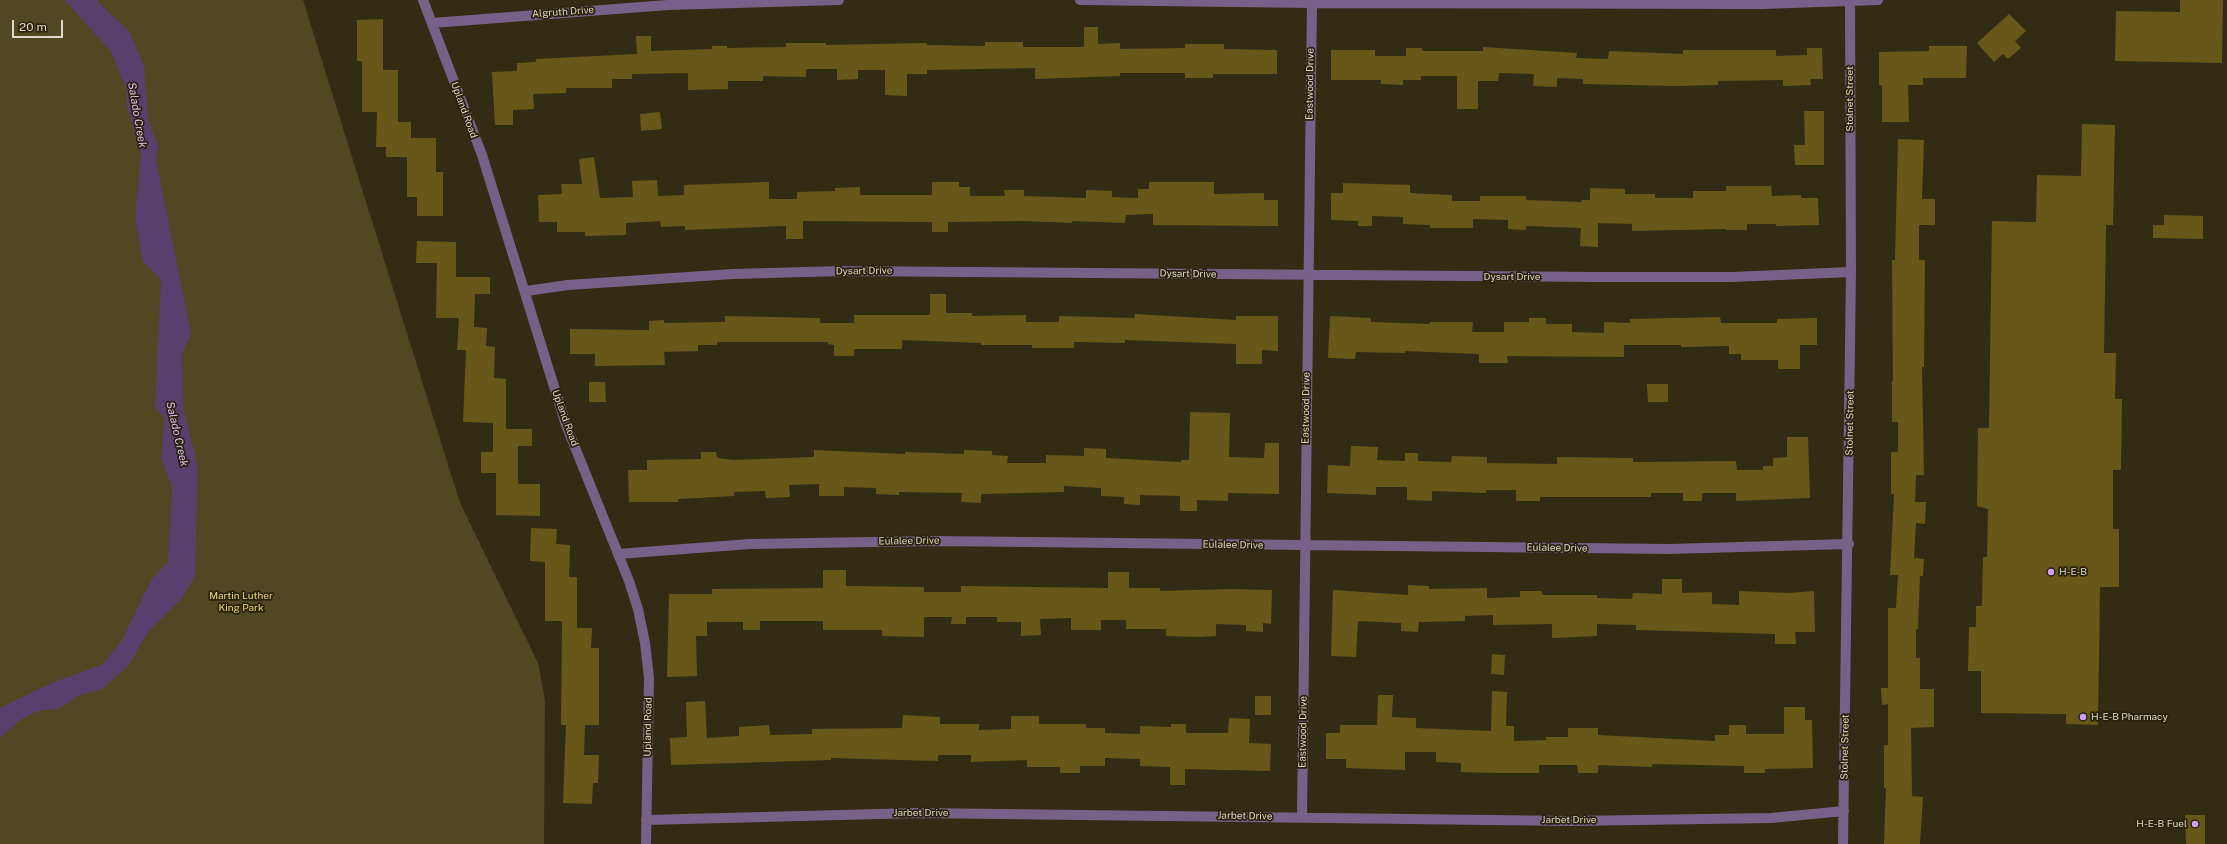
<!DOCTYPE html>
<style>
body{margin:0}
#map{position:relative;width:2227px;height:844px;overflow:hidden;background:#322c14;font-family:"Public Sans",sans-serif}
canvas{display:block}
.scale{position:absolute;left:12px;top:20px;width:51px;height:18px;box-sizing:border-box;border:2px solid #dcd8ca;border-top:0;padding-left:5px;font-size:12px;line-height:14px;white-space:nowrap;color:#dcd8ca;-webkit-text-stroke:3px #28220a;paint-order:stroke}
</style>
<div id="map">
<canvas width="2227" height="844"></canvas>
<div class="scale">20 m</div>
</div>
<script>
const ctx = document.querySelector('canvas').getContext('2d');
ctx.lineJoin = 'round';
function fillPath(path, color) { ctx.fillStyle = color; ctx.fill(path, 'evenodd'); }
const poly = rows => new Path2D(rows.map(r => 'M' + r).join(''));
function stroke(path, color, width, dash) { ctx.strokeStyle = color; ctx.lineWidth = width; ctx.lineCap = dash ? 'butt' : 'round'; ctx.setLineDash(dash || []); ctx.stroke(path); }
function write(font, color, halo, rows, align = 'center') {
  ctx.font = font + ' "Public Sans",sans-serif'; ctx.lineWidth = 3.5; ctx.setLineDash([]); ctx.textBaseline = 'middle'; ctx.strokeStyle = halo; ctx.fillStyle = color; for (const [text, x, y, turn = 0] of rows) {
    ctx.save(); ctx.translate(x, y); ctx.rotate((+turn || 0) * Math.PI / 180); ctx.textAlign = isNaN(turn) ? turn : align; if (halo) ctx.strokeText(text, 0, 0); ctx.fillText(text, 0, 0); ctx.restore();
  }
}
const green = poly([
 [0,0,303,0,460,503,538,663,545,700,544,844,0,844]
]);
const water = poly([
 [65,0,98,0,98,2,129,31,144,66,148,119,159,148,155,156,191,333,182,355,183,406,198,467,195,576,181,599,148,632,129,665,102,689,80,695,58,709,37,711,20,720,0,738,0,708,47,685,103,664,122,640,151,580,168,562,172,487,161,458,165,418,155,408,161,279,143,262,135,219,141,153,127,107,127,90,111,52]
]);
const building = poly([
 [2180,0,2223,0,2222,63,2115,61,2116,11,2180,12],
 [2009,14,2026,31,2015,41,2021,48,2008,59,2003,54,1994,62,1977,43],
 [383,19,383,70,398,70,398,122,411,122,411,138,436,138,436,172,443,172,443,216,417,216,417,197,407,197,407,157,386,157,386,147,376,147,377,112,362,112,362,61,357,61,357,20],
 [1084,27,1098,27,1098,44,1120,43,1120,49,1185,48,1185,44,1224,44,1224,49,1277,50,1277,74,1213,74,1213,78,1185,78,1185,73,1120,73,1120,76,1035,79,1035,68,927,70,927,74,907,74,907,96,885,95,885,70,858,70,858,79,837,80,837,69,806,69,806,77,763,76,763,81,728,81,728,89,688,90,688,73,632,74,632,79,612,79,612,88,566,88,566,93,533,94,534,109,513,110,513,125,495,125,492,72,517,71,517,63,536,62,536,59,637,54,636,36,651,36,651,51,712,49,712,46,727,46,727,48,786,47,786,43,826,43,826,45,927,43,927,45,985,46,985,42,1023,42,1023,47,1084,47],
 [1929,46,1967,46,1966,78,1923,78,1923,85,1908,85,1909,122,1882,122,1882,85,1879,85,1879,52,1929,51],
 [1483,47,1577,53,1576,58,1608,59,1609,51,1683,54,1683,50,1776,50,1776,56,1807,55,1807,48,1822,48,1823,79,1810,79,1811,85,1783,86,1783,80,1718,81,1718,85,1676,86,1583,84,1583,79,1557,78,1557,87,1533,86,1534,74,1499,73,1498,81,1478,81,1478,109,1457,109,1457,76,1421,76,1421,80,1403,80,1403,85,1381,84,1381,80,1331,80,1331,50,1375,50,1375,56,1406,56,1406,48,1422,48,1422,51,1483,51],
 [1804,111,1824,111,1824,165,1795,165,1794,145,1805,145],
 [660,112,662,129,641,131,640,114],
 [2082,124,2115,125,2113,225,2106,225,2104,353,2116,353,2115,399,2122,399,2121,470,2113,470,2113,529,2119,529,2119,587,2100,587,2098,725,2066,724,2066,714,1981,713,1981,671,1968,671,1969,627,1976,627,1976,606,1982,606,1983,557,1987,557,1988,509,1977,506,1978,428,1989,428,1992,221,2036,222,2037,175,2081,176],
 [1898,139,1924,140,1922,199,1935,199,1935,225,1919,225,1919,260,1925,260,1924,367,1922,367,1924,475,1916,475,1915,502,1926,502,1925,524,1916,523,1914,558,1924,559,1923,576,1920,576,1918,629,1916,629,1916,658,1920,658,1920,689,1934,689,1934,727,1911,728,1912,796,1923,797,1920,844,1884,844,1886,788,1884,788,1884,745,1888,745,1888,704,1882,705,1881,688,1888,688,1888,608,1896,608,1898,575,1890,575,1894,494,1891,494,1891,452,1898,452,1898,422,1892,422,1892,381,1893,381,1892,260,1895,260],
 [594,157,600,198,633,197,632,181,657,180,658,196,684,195,684,185,769,182,769,199,797,199,797,192,835,191,835,188,860,187,860,195,932,195,932,182,959,182,959,187,970,187,970,196,1005,196,1004,190,1024,190,1024,196,1086,198,1086,190,1112,191,1112,197,1138,198,1138,189,1149,189,1149,182,1214,182,1214,194,1264,193,1264,200,1278,200,1278,226,1153,225,1153,214,1126,215,1125,223,1072,221,1072,223,1024,221,948,222,948,232,932,232,932,222,803,221,803,239,786,239,786,226,685,230,685,226,661,227,660,221,626,223,626,235,585,236,585,232,557,232,557,222,539,222,538,195,562,194,561,184,582,184,579,159],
 [1343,183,1410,185,1410,193,1452,195,1452,201,1480,201,1480,196,1526,196,1526,200,1581,202,1582,200,1590,200,1590,188,1625,189,1625,194,1655,194,1655,198,1693,198,1693,191,1726,191,1726,186,1771,186,1772,196,1801,195,1801,198,1818,198,1819,225,1776,226,1776,224,1747,224,1747,230,1726,230,1726,229,1632,231,1632,224,1598,223,1598,247,1580,246,1581,228,1526,226,1526,230,1508,229,1508,220,1473,219,1473,228,1430,228,1430,225,1403,224,1403,217,1372,216,1372,226,1358,226,1358,221,1331,220,1331,193,1343,193],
 [2164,215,2203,216,2203,239,2153,238,2153,225,2164,225],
 [417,241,456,242,456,277,490,277,490,294,475,294,474,327,487,328,486,346,495,347,494,378,506,379,506,429,532,429,532,446,518,446,518,484,540,484,540,516,496,515,496,473,481,473,481,452,493,452,493,423,463,422,466,350,457,350,459,318,436,318,437,263,416,263],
 [930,294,946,294,946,313,972,313,972,316,1026,315,1026,322,1059,322,1059,316,1134,318,1135,314,1236,320,1236,316,1278,316,1278,351,1262,350,1262,364,1236,364,1236,344,1125,340,1125,343,1074,342,1074,348,1032,348,1032,345,981,345,981,343,902,340,902,349,854,349,854,356,834,356,834,345,828,344,828,342,717,342,717,345,698,345,698,351,664,352,665,365,595,366,595,354,570,354,570,329,649,330,649,321,664,320,664,323,725,322,725,316,820,318,820,323,854,323,854,315,930,315],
 [1330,316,1371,318,1371,322,1430,324,1430,322,1473,322,1472,332,1504,332,1504,322,1529,322,1529,318,1546,318,1546,324,1572,324,1572,332,1604,333,1604,322,1630,323,1630,319,1720,317,1721,323,1777,323,1777,319,1817,318,1817,345,1800,345,1800,369,1778,369,1778,360,1741,360,1741,354,1729,354,1729,346,1681,347,1681,345,1624,345,1624,357,1507,356,1508,363,1479,363,1479,354,1405,351,1405,353,1356,352,1355,359,1328,358],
 [589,382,605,382,606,402,589,402],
 [1647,384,1668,384,1668,402,1648,402],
 [1190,412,1230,413,1229,457,1264,458,1265,443,1279,443,1279,494,1228,493,1228,501,1197,500,1197,511,1180,511,1180,496,1140,495,1140,505,1124,504,1124,497,1101,496,1101,488,1064,486,1064,492,981,494,981,503,961,502,962,493,899,492,899,495,876,494,876,488,844,487,844,496,819,496,819,484,789,485,790,497,766,498,765,491,734,492,734,496,678,499,678,502,629,502,628,470,647,470,647,460,701,459,701,452,716,452,717,458,733,460,814,457,814,450,905,454,905,452,964,454,964,450,992,451,992,455,1008,456,1007,463,1046,463,1046,455,1084,456,1084,448,1106,449,1106,458,1181,462,1181,460,1189,460],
 [1787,437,1808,437,1810,498,1736,501,1736,493,1702,493,1702,501,1683,501,1683,493,1651,493,1651,497,1540,497,1540,501,1516,501,1516,490,1486,490,1486,493,1432,491,1432,501,1407,500,1407,487,1376,487,1376,495,1327,493,1328,465,1350,466,1351,446,1378,447,1377,460,1405,461,1405,453,1418,453,1418,461,1451,462,1452,456,1487,457,1487,463,1557,464,1557,457,1633,458,1633,462,1736,461,1737,470,1763,470,1763,466,1773,466,1773,458,1787,457],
 [531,528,557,529,556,544,570,545,569,577,577,577,577,628,592,628,591,648,599,648,599,725,585,725,584,755,599,755,598,783,593,783,592,804,563,803,566,725,561,725,562,621,545,621,545,562,530,561],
 [823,570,846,570,846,586,924,587,924,592,961,592,961,586,1108,588,1108,572,1129,572,1129,588,1160,588,1160,591,1230,589,1272,590,1271,624,1263,623,1263,632,1246,631,1246,625,1216,624,1216,636,1199,637,1166,636,1166,629,1126,629,1126,620,1101,620,1101,630,1071,630,1071,618,1040,619,1041,635,1021,636,1021,622,997,622,997,617,966,617,966,624,951,624,952,617,924,617,924,637,882,636,882,630,823,630,823,621,760,621,760,630,743,630,743,622,707,622,707,636,696,636,697,676,667,677,669,594,712,594,712,589,823,588],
 [1662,579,1682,579,1682,593,1712,592,1712,604,1739,605,1739,591,1788,593,1814,591,1815,632,1795,632,1796,644,1775,644,1775,634,1636,630,1636,625,1597,624,1597,636,1552,638,1552,624,1493,625,1493,615,1465,616,1465,621,1419,622,1418,632,1401,631,1401,623,1358,621,1356,657,1331,656,1333,590,1408,595,1408,585,1429,586,1429,589,1487,588,1487,598,1520,597,1520,591,1542,591,1542,595,1597,595,1597,598,1632,599,1633,593,1662,594],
 [1492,654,1505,655,1504,675,1491,674],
 [1492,691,1507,692,1506,726,1514,726,1514,741,1546,740,1546,737,1568,737,1568,728,1598,728,1598,735,1715,741,1715,735,1729,735,1729,725,1746,725,1746,734,1784,734,1784,707,1805,707,1805,720,1812,720,1813,768,1765,769,1765,773,1744,773,1744,766,1652,764,1652,767,1598,765,1598,773,1578,773,1577,765,1539,765,1539,773,1494,773,1461,772,1461,763,1436,762,1436,752,1405,752,1405,770,1346,768,1346,759,1326,759,1326,733,1340,733,1340,725,1377,725,1378,695,1393,695,1392,717,1416,718,1416,728,1491,731],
 [1255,696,1271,696,1271,715,1255,715],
 [705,701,707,738,739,736,739,727,769,725,770,735,812,734,812,729,902,728,903,715,940,717,940,724,979,724,979,730,1011,729,1011,716,1039,716,1039,724,1086,724,1086,728,1105,728,1105,733,1140,734,1140,726,1171,727,1171,724,1186,724,1186,733,1228,733,1229,718,1250,719,1249,743,1271,744,1270,771,1185,769,1185,785,1170,785,1170,767,1140,766,1140,759,1105,758,1105,766,1080,766,1080,773,1060,773,1060,767,1027,767,1027,760,971,762,971,755,938,755,938,761,831,758,831,760,671,765,670,738,687,737,686,702],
 [2185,815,2205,815,2205,844,2186,844]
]);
const minor = poly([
 [423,0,482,155,566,425,629,581,638,609,645,643,649,678,646,844],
 [1080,0,1312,3,1762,4,1878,0],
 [432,23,668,5,839,0],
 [526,291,568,285,733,274,842,271,1596,277,1732,277,1851,272],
 [618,554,750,544,935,541,1669,549,1849,544],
 [1302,816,1312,0],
 [646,820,918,813,1571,821,1771,818,1844,811],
 [1843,844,1851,272,1850,2]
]);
const markers = [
 [2051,572,4,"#d19dfe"],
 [2083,717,4,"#d19dfe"],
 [2195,824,4,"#d19dfe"]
];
const streetNames = [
 ["Algruth Drive",563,12,-4],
 ["Eastwood Drive",1310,84,-89],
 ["Stolnet Street",1850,99,-90],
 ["Upland Road",464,110,70],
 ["Dysart Drive",864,271,-1],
 ["Dysart Drive",1188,274,1],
 ["Dysart Drive",1512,277],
 ["Eastwood Drive",1306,408,-89],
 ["Upland Road",565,418,70],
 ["Stolnet Street",1850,423,-89],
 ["Eulalee Drive",909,541,-1],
 ["Eulalee Drive",1233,545,1],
 ["Eulalee Drive",1557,548,1],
 ["Upland Road",648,727,-89],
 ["Eastwood Drive",1303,732,-89],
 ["Stolnet Street",1845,747,-89],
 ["Jarbet Drive",921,813],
 ["Jarbet Drive",1245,816,1],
 ["Jarbet Drive",1569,820]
];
const poiNames = [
 ["H-E-B",2059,572],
 ["H-E-B Pharmacy",2091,717],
 ["H-E-B Fuel",2187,824,"right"]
];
const parkNames = [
 ["Martin Luther",241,596],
 ["King Park",241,608]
];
const waterNames = [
 ["Salado Creek",137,115,80],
 ["Salado Creek",177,434,77]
];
fillPath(green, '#504723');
fillPath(water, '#583f6e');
fillPath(building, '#67581a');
stroke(minor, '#766289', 10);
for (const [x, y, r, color] of markers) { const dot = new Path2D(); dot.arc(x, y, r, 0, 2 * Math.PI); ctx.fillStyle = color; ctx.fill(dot); stroke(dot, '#28220a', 1.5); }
write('10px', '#dcd8ca', '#28220a', streetNames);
write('10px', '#dcd8ca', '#28220a', poiNames, 'left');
write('10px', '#efd880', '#28220a', parkNames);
write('italic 11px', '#dfc0fc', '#28220a', waterNames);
</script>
